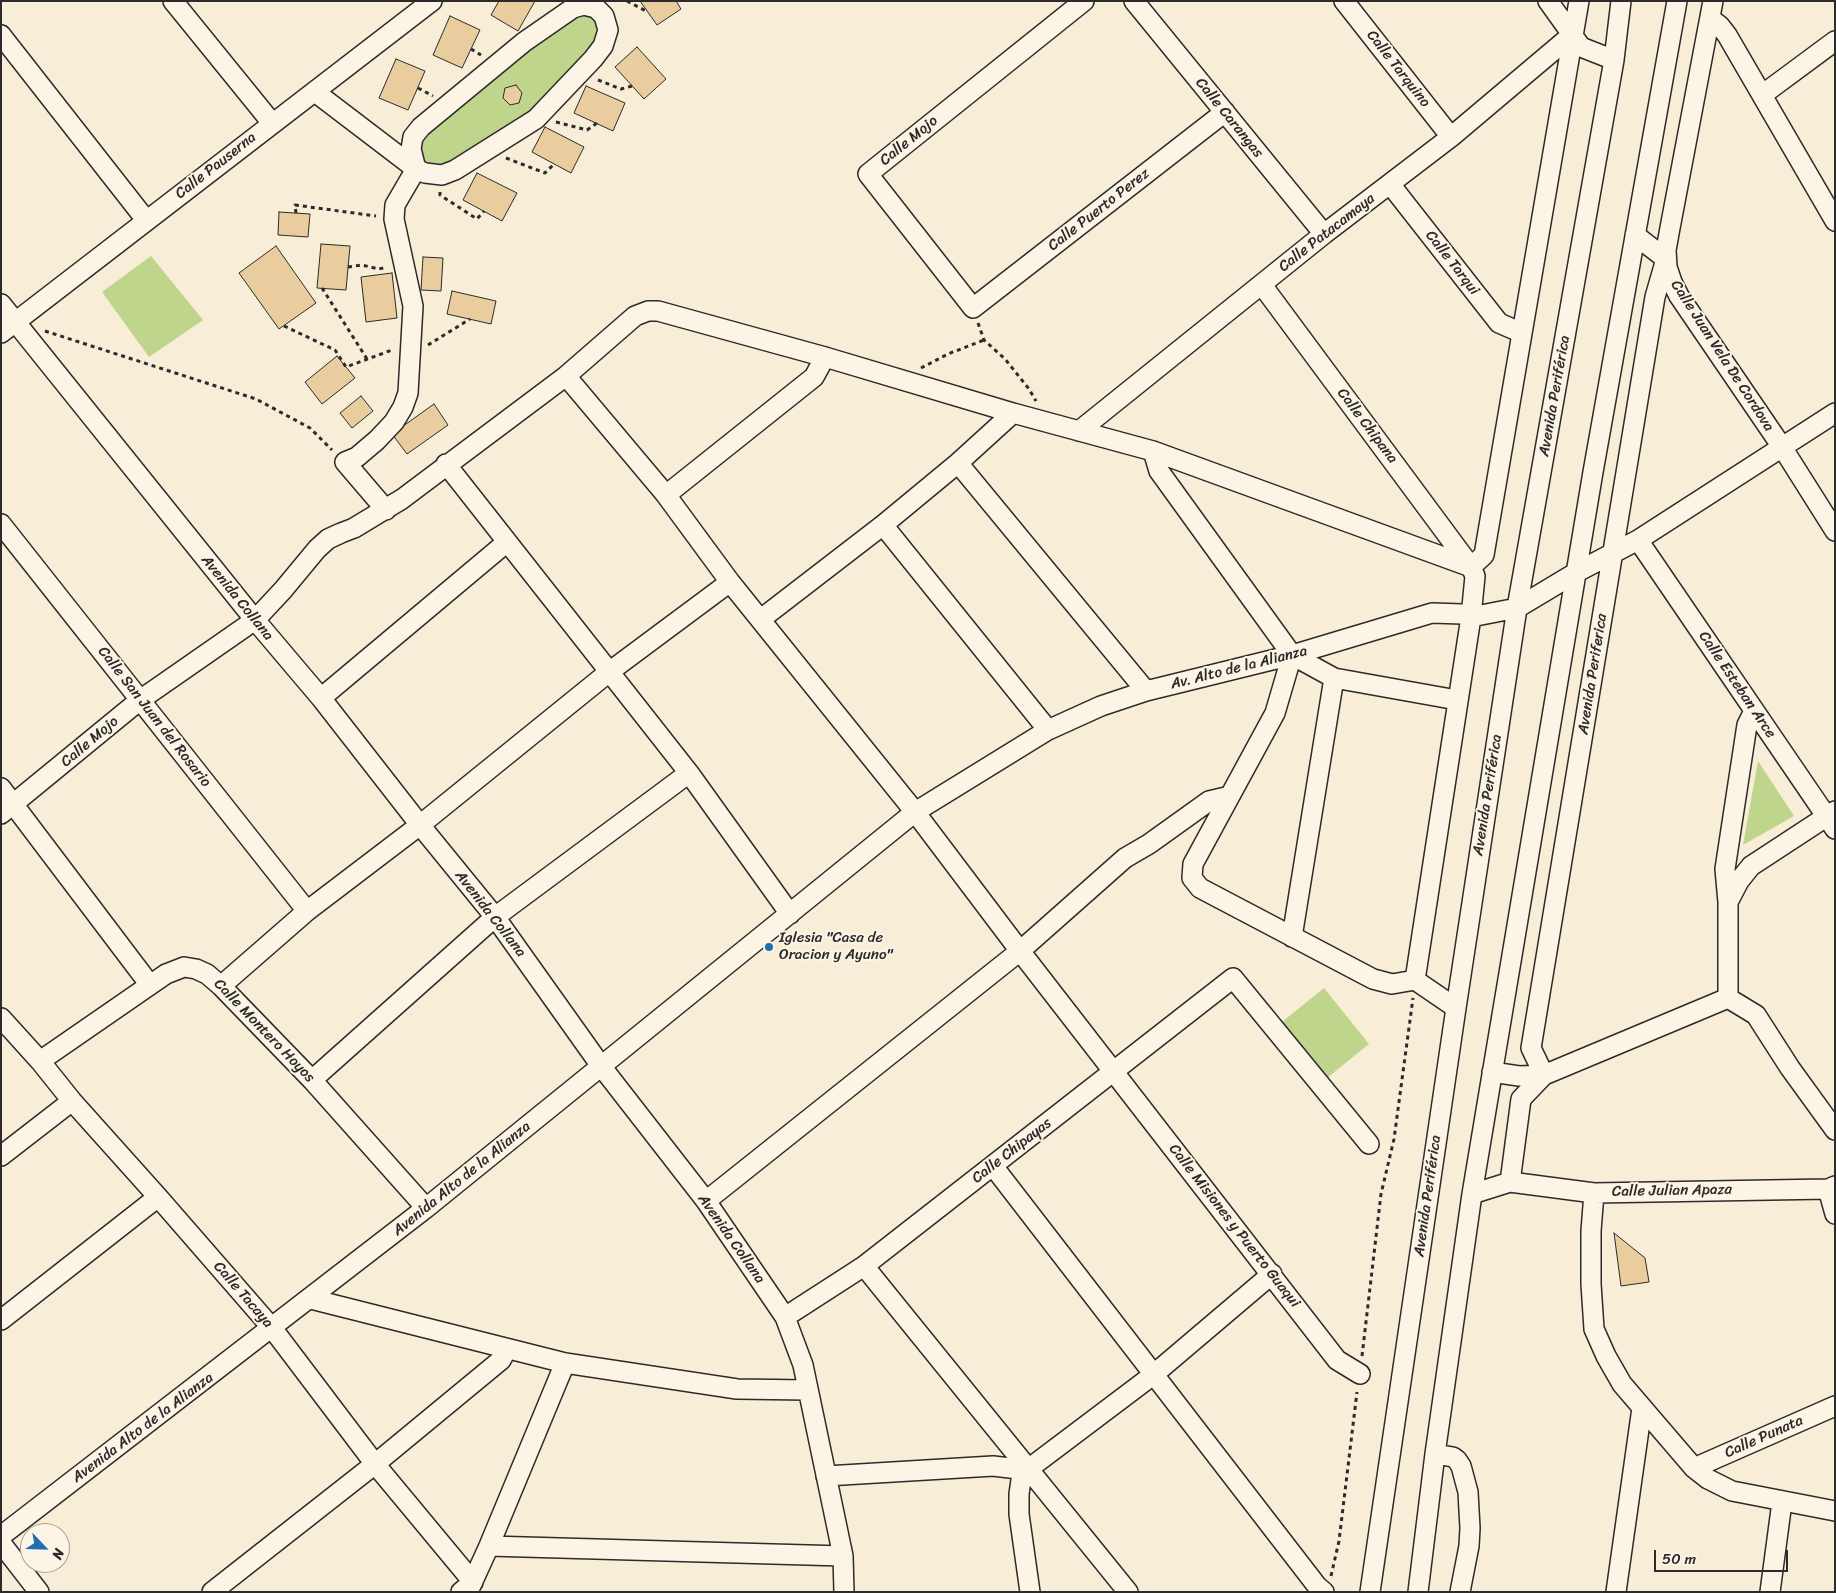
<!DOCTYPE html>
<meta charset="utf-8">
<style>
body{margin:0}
#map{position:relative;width:1836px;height:1593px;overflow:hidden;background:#f8edd7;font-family:Sriracha,sans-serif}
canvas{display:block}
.frame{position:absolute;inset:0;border:2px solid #2b2b2b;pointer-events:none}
.north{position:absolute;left:20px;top:1523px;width:50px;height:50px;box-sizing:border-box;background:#fcf5e5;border:1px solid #a8a49b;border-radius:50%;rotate:114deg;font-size:14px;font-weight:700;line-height:20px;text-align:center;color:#2b2b2b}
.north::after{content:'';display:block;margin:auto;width:18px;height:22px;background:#1f6fb2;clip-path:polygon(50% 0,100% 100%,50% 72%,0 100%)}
.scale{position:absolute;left:1654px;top:1550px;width:134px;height:22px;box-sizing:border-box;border:2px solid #2b2b2b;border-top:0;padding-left:6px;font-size:15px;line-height:18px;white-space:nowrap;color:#2b2b2b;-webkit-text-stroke:4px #fcf5e5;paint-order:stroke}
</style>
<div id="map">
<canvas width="1836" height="1593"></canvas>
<div class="frame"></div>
<div class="north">N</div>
<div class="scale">50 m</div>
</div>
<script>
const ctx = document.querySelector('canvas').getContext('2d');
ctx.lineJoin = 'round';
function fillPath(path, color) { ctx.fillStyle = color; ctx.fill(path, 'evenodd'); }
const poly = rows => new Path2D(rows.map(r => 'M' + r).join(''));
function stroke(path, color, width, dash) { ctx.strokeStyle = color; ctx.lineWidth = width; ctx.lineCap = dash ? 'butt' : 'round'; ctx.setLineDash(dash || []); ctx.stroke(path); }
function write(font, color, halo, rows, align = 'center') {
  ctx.font = font + ' Sriracha,sans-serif'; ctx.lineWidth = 4; ctx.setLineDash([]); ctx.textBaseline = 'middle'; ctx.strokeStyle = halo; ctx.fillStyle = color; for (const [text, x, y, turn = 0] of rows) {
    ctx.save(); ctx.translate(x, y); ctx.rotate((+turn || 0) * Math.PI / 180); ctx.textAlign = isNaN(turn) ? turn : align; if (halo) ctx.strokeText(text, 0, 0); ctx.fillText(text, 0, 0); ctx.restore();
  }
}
const green = poly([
 [578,12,596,16,602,35,550,100,447,168,425,167,416,136],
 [151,256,203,320,149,357,102,292],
 [1758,761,1794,816,1743,845],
 [1324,988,1369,1044,1327,1078,1282,1022]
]);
const building = poly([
 [499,1,535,1,518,31,491,15,499,1],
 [640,1,676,1,681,9,657,25,640,1],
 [450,16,480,30,462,68,433,55,450,16],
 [637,47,666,79,644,99,615,67,637,47],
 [396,59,425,71,408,110,379,98,396,59],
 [516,85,522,93,519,103,510,105,503,98,505,88,516,85],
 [586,86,625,103,613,131,574,113,586,86],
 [545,127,584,147,571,173,532,152,545,127],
 [477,173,517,193,502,221,463,200,477,173],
 [279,212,310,214,308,237,278,235,279,212],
 [321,244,350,246,346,290,317,288,321,244],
 [276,246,316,303,279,329,239,273,276,246],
 [423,257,443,258,441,291,421,290,423,257],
 [392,273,397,318,366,322,361,277,392,273],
 [452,291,496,301,491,324,447,314,452,291],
 [337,356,355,378,322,404,305,382,337,356],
 [361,396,373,411,352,428,340,413,361,396],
 [434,404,448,425,407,454,392,434,434,404],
 [1614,1233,1645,1258,1649,1282,1621,1286,1614,1233]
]);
const path = poly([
 [627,1,646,11],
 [471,49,481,55],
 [598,80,621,89,632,86],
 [418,88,433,96],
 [556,122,587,130,597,123],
 [506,158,545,173,554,164],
 [440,192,440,195,477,219,484,211],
 [296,213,295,205,376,216],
 [348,267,362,265,379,269,387,267],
 [322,288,367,359],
 [978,323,984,340,1005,359,1029,389,1036,401],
 [284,326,335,350,346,367,392,350],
 [45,331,256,399,310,428,332,450],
 [428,345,470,319],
 [921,368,948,354,984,340],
 [1362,1356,1381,1194,1394,1139,1413,998],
 [1331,1576,1339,1541,1357,1392]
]);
const minor = poly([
 [173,1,272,123],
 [1084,1,868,174,973,308,1225,112],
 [1134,1,1324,234],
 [1344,1,1451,137],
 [1548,1,1581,47,1614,60],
 [1713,1,1670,228,1666,250,1667,267,1672,282,1679,296,1782,447,1835,531],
 [584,5,596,8,604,16,608,30,603,46,593,59,536,119,455,170,442,175,425,173,416,169,411,149,413,137,421,127,524,42,573,8,584,5],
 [1711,19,1720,26,1727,35,1835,221],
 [1,35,146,220],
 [315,92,416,169,395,205,394,219,413,306,408,393,403,407,394,422,377,440,357,457,345,462,386,510],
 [1762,95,1835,41],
 [1390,184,1499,323,1522,333],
 [1262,285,1471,567,1484,555,1579,1],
 [1,304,255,620,321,698,420,825,495,917,601,1066,706,1201,785,1317,803,1365,843,1556,844,1592],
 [1,333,432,1],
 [566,376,666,495,730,582,915,812,1020,951,1337,1360,1360,1374],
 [1079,431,1324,234,1451,137,1573,34],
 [1153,451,1159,471,1292,655,1334,678,1292,937],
 [958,463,1146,691],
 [446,464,689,773,790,914],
 [666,495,814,377,825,357],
 [1,524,307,911],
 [883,525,1048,730],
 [1638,540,1835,829],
 [761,619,883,525,958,463,1013,413],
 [1292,655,1275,713,1193,864,1192,878,1200,888,1373,979,1392,984,1415,980,1456,1008],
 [1334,678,1457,700],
 [321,698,507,542],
 [1,788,150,985],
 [1,814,140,700,255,620,283,590,317,549,328,539,341,533,354,528,402,499,566,376,635,316,648,311,658,311,825,357,1013,413,1153,451,1471,567,1475,576,1471,617,1415,980],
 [1728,902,1725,869,1747,725,1754,711],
 [221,986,307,911,420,825,609,672,730,582],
 [1728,998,1728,902,1739,881,1751,866,1835,811],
 [1728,998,1756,1015,1790,1068,1835,1130],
 [1,1018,40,1061,72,1101,158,1197,272,1328,375,1464,473,1582,461,1592],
 [40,1061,166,974,184,967,196,969,207,974,221,986,312,1080,426,1208],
 [1492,1072,1519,1076,1544,1075,1531,1048,1655,297,1666,259,1635,235],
 [312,1080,495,917,689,773],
 [1,1156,72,1101],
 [993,1166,1317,1586,1324,1592],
 [1510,1182,1594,1193,1828,1189,1835,1186],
 [1828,1189,1835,1214],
 [1594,1193,1591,1231,1591,1284,1594,1329,1606,1356,1622,1384,1694,1468,1708,1479,1732,1491,1835,1511],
 [1472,1194,1510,1182,1521,1099,1544,1075,1728,998],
 [706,1201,1020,951,1125,858,1149,844,1209,801,1230,796],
 [864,1266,1128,1592],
 [311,1299,565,1363,737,1389,807,1390],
 [785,1317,864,1266,1233,978,1369,1144],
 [1,1320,158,1197],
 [1435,1454,1453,1457,1457,1460,1461,1466,1468,1492,1470,1528,1469,1546,1460,1592],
 [1694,1468,1835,1406],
 [826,1476,993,1466,1027,1470],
 [1,1536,426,1208,915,812,1048,730,1101,706,1146,691,1292,655,1432,613,1462,614,1471,617,1517,608,1577,572,1638,540,1835,413],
 [1,1543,39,1592],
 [489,1546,843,1556],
 [212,1592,375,1464,501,1360,507,1349],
 [468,1592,489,1546,565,1363],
 [1030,1592,1019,1514,1019,1494,1021,1480,1027,1470,1153,1375,1272,1274],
 [1370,1592,1456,1008,1517,608,1614,60,1621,1],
 [1418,1592,1435,1454,1472,1194,1593,472,1677,1],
 [1616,1592,1642,1408],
 [1770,1592,1782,1502]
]);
const markers = [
 [769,947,5,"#1f6fb2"]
];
const streetNames = [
 ["Calle Tarquino",1398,69,52],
 ["Calle Carangas",1229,118,51],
 ["Calle Mojo",909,141,-39],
 ["Calle Pauserna",216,166,-38],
 ["Calle Puerto Perez",1099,210,-38],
 ["Calle Patacamaya",1327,233,-38],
 ["Calle Tarqui",1452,263,52],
 ["Calle Juan Vela De Cordova",1722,356,57],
 ["Avenida Periférica",1555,396,-80],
 ["Calle Chipana",1367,426,53],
 ["Avenida Collana",237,598,51],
 ["Av. Alto de la Alianza",1239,668,-14],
 ["Avenida Periferica",1593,674,-81],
 ["Calle Esteban Arce",1737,685,56],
 ["Calle San Juan del Rosario",154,717,52],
 ["Calle Mojo",90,742,-40],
 ["Avenida Periférica",1488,795,-81],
 ["Avenida Collana",490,914,52],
 ["Calle Montero Hoyos",264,1031,46],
 ["Calle Chipayas",1012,1151,-38],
 ["Avenida Alto de la Alianza",462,1179,-39],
 ["Calle Julian Apaza",1672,1191,-1],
 ["Avenida Periférica",1428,1196,-82],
 ["Calle Misiones y Puerto Guaqui",1234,1226,52],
 ["Avenida Collana",731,1239,55],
 ["Calle Tacaya",243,1295,49],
 ["Avenida Alto de la Alianza",143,1428,-37],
 ["Calle Punata",1764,1437,-24]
];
const poiNames = [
 ["Iglesia \"Casa de",779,938],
 ["Oracion y Ayuno\"",779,955]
];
fillPath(green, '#bed58b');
fillPath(building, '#eacd9e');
stroke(building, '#2b2b2b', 1);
stroke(minor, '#2b2b2b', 22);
stroke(path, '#2b2b2b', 3, [4, 4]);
stroke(minor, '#fcf5e5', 19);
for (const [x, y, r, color] of markers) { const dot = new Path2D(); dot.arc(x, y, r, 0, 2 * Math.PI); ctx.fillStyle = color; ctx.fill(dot); stroke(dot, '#fcf5e5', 2); }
write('15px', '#2b2b2b', '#fcf5e5', streetNames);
write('15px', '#2b2b2b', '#fcf5e5', poiNames, 'left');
</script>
